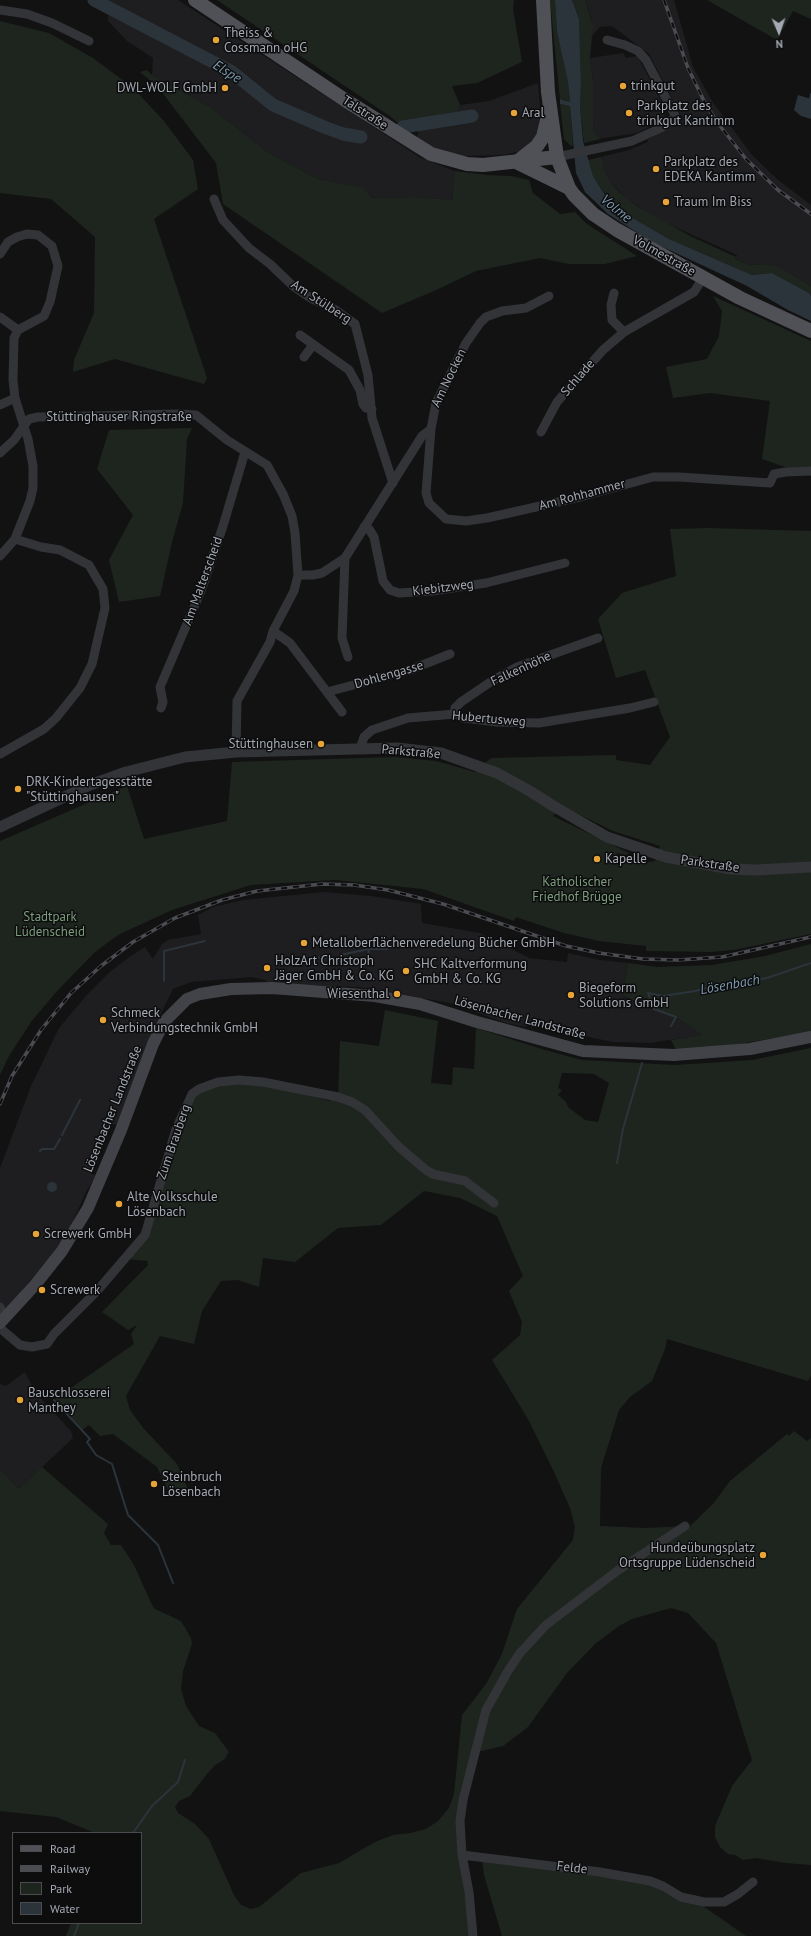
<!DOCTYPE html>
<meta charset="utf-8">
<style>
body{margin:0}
#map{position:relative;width:811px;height:1936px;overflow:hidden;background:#121213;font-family:"PT Sans",sans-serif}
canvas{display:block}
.legend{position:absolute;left:12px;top:1832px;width:130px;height:92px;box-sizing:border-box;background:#0d0d0e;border:1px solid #494b50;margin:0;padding:5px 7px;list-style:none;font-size:12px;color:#a4a9b3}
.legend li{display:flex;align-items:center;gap:8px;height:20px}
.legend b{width:20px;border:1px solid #494b50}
.north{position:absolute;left:759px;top:12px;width:40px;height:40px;-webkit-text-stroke:3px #0d0d0e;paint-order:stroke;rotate:178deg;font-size:11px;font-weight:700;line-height:16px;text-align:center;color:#a4a9b3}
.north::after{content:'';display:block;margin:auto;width:14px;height:18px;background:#a4a9b3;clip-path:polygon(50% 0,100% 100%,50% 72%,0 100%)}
</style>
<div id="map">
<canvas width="811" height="1936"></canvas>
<ul class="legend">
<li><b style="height:5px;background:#4f5157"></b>Road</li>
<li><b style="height:5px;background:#4a4c51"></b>Railway</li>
<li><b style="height:11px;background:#1e251f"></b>Park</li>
<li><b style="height:11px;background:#2c343b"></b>Water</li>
</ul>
<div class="north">N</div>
</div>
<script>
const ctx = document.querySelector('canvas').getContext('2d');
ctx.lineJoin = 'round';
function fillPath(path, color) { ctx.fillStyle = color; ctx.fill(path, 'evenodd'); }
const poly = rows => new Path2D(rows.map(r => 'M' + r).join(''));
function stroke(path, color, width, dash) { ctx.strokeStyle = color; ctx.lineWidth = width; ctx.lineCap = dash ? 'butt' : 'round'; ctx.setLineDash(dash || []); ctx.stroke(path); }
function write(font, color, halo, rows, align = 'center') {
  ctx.font = font + ' "PT Sans",sans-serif'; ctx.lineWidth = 3; ctx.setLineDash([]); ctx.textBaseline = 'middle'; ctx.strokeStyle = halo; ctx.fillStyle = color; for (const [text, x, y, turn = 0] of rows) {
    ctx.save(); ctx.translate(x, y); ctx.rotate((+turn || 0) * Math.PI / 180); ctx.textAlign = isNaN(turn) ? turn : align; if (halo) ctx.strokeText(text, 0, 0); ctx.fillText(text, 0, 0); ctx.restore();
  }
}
const built = poly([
 [105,0,178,0,421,158,455,171,452,200,416,197,373,198,362,188,318,179,270,154,210,107,152,75,153,58,127,41,108,21,109,2],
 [585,0,674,0,693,67,712,101,752,155,777,179,811,205,811,286,777,266,764,264,750,265,735,259,737,255,657,219,626,198,610,182,605,174,601,157,629,150,648,142,647,140,683,119,649,54,644,50,612,26,600,27,595,32,592,37,592,20],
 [623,53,626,58,637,56,640,61,662,102,665,116,661,121,637,133,598,139,594,132,593,124,593,81,590,58],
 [538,83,541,119,539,131,534,141,521,151,503,155,462,156,436,149,416,139,420,128,420,121,456,115,460,105,489,101],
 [324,892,371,896,421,904,422,923,480,933,529,958,567,962,568,953,600,960,628,963,623,997,676,1017,702,1035,650,1043,612,1042,571,1033,533,1021,526,1027,506,1023,450,1003,359,987,269,984,265,980,252,977,191,982,173,989,154,1028,133,1089,118,1125,113,1124,91,1173,96,1176,87,1190,65,1239,0,1317,0,1168,31,1086,59,1028,85,997,111,971,128,958,145,947,153,959,162,944,168,940,201,934,198,915,213,907,243,900],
 [25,1372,35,1392,71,1431,73,1438,19,1489,0,1469,0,1384,6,1386]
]);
const green = poly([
 [217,0,514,0,513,9,522,62,477,83,452,86,460,105,456,115,420,121,405,129,391,117],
 [550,0,555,0,557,32,568,82,570,103,566,100,560,99],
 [572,0,585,0,593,25,590,58,593,81,593,124,594,132,600,139,584,143,580,106,581,82,579,19],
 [707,0,811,0,811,19,793,11,777,40],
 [0,21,49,33,93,58,132,87,164,121,193,160,198,189,154,219,207,378,204,384,115,359,73,372,74,360,94,313,95,237,51,199,0,193],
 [147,70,152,75,210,107,270,154,318,179,363,188,372,198,416,197,452,200,455,171,487,175,511,176,529,180,533,193,560,214,575,212,587,224,637,256,605,264,569,264,540,258,476,271,434,291,382,313,223,204,216,163,158,87,140,72],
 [560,104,570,106,573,145,571,146,564,139],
 [601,157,605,173,610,182,619,192,637,206,690,236,736,257,735,259,750,265,764,264,777,266,811,286,811,296,809,293,772,273,752,275,669,239,624,213,608,198,593,176,588,160],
 [713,296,811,341,811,476,762,459,770,401,710,393,673,398,666,367,707,359,719,336,722,311],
 [192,428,187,439,183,503,172,542,160,596,119,602,109,560,133,515,97,469,109,430],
 [709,528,811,531,811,934,734,950,711,952,646,951,646,946,599,941,564,933,516,917,514,921,423,889,335,880,251,885,172,910,120,934,111,940,94,953,57,991,31,1022,9,1056,0,1075,0,841,127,786,144,839,227,821,232,762,395,757,436,761,475,772,491,758,616,755,616,760,650,765,670,737,645,670,616,678,598,619,622,593,676,576,670,529],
 [562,806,613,831,660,846,655,861,645,863,623,860,616,853,627,855,629,853,553,816],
 [811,944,811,1032,732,1045,676,1050,671,1040,702,1035,676,1017,623,996,628,963,657,967,712,965,765,956],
 [385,1010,438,1021,431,1083,452,1085,453,1067,474,1069,476,1028,545,1050,582,1060,603,1061,674,1065,706,1063,752,1060,811,1048,811,1376,808,1381,667,1339,665,1349,652,1381,630,1397,619,1410,601,1468,600,1526,645,1528,690,1526,713,1504,730,1481,787,1434,789,1436,794,1431,807,1441,811,1438,811,1865,785,1863,756,1858,743,1860,735,1855,728,1854,720,1847,715,1837,715,1826,732,1786,752,1760,716,1643,688,1613,671,1608,632,1619,619,1626,595,1644,567,1673,528,1727,503,1746,477,1752,461,1800,471,1936,66,1936,71,1923,141,1923,141,1833,95,1833,56,1817,0,1811,0,1469,19,1489,42,1467,108,1524,104,1533,111,1545,121,1545,134,1565,152,1605,155,1609,181,1621,191,1638,192,1644,183,1671,181,1689,186,1706,199,1726,215,1733,229,1752,225,1759,215,1765,207,1774,190,1796,179,1801,175,1807,178,1813,195,1824,209,1839,234,1895,241,1905,251,1909,259,1907,301,1873,339,1863,375,1842,393,1835,411,1833,426,1829,438,1821,449,1808,454,1794,462,1715,486,1684,502,1654,517,1609,573,1540,575,1527,570,1508,554,1472,528,1419,492,1360,520,1335,522,1322,509,1291,523,1276,497,1216,460,1198,424,1191,381,1225,338,1228,295,1262,263,1258,259,1287,238,1280,221,1281,202,1311,194,1344,160,1336,126,1396,130,1410,144,1429,177,1464,188,1489,171,1496,157,1467,113,1434,100,1436,89,1425,82,1430,55,1399,134,1344,131,1334,137,1325,128,1330,102,1312,148,1265,147,1261,127,1259,138,1248,168,1160,193,1095,200,1090,240,1082,273,1086,330,1101,332,1098,338,1100,340,1041,379,1046],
 [562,1073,594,1074,609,1083,598,1122,585,1120,568,1107,566,1102,558,1095,562,1090,558,1088],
 [482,1859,649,1883,703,1906,746,1936,502,1936,484,1875]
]);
const water = poly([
 [555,0,572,0,579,19,581,83,580,106,583,141,593,176,607,198,624,213,669,239,752,275,772,273,809,293,811,296,811,321,788,310,747,286,652,242,608,214,585,192,576,173,570,106,560,104,560,99,570,102,568,82,557,32],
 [798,95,811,99,811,119,801,116,794,110],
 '47 1187a5 5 0 1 1 10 0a5 5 0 1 1-10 0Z'
]);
const stream = poly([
 [810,99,811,94],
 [340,955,369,949,387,949],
 [314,958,330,957],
 [367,965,369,950],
 [164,981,164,951,205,941],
 [671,1026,676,1017,654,1009,648,993,663,996,695,991,722,984,742,983,767,978,811,963],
 [62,1135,80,1100],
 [40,1151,42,1149,54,1149,60,1139],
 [617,1163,623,1129,642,1063],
 [54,1400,90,1439,87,1442,96,1455,112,1464,128,1515,158,1545,173,1583],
 [133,1833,152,1806,178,1782,185,1760],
 [74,1936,79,1923]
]);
const river = poly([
 [94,0,232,72,273,105,324,127,343,134,361,137],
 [403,127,472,116]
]);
const minor = poly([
 [0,10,27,14,52,23,89,41],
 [557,157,632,141,661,128,674,118,675,115,646,60,638,51,625,45,607,40],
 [214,199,223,220,249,248,270,264,293,286,312,299,334,309,355,324,368,375,372,418,393,483],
 [0,254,8,242,17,237,27,234,38,235,52,246,58,266,50,302,44,316,18,330,14,338,13,380,15,398,28,439,33,466,33,488,30,501,15,539,0,556],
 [614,293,611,305,612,320,624,332],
 [0,317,18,330],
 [300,335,349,370,360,390,363,404,366,408,372,409],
 [304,357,313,345],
 [0,405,15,398],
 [431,429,426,493,429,503,446,519,466,521,487,518,580,497,653,477,679,477,770,483,774,474,786,472,811,471],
 [541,432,557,402,603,350,624,332,694,292,703,278],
 [0,453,14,440,29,419,38,417,179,414,196,415,227,440,267,465,283,494,292,516,295,533,298,575,294,591,273,631,270,642,237,701,236,752],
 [364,527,369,529,374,537,383,581,390,590,399,593,432,591,486,583,565,563],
 [345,558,342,638,348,657],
 [298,575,313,575,322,573,345,558,422,436,431,429,436,403,466,343,480,323,486,317,502,311,526,308,549,296],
 [273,631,290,643,342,712],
 [327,692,410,670,450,654],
 [161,708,163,702,160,687,201,591,223,526,245,452],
 [455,714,455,708,461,702,492,681,517,667,598,638],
 [360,749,364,737,372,730,408,718,455,714,464,718,497,722,539,723,630,708,654,702],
 [0,754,44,729,56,718,80,688,92,664,105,608,103,589,89,565,60,550,41,547,15,539],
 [0,1307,5,1318],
 [0,1328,20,1345,32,1347,47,1344,54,1334,97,1291,145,1235,176,1129,192,1094,199,1089,218,1082,239,1080,263,1082,338,1097,352,1102,365,1110,399,1147,426,1170,433,1174,465,1181,494,1203],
 [462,1855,600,1872,650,1881,663,1886,681,1897,704,1902,724,1902,738,1894,753,1882],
 [473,1936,469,1892,462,1855,460,1821,463,1800,486,1710,508,1671,520,1653,546,1625,617,1571,685,1526]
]);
const tertiary = poly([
 [0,827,90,785,126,772,185,757,236,752,397,748,441,753,497,773,528,790,555,807,607,837,666,857,731,869,756,870,811,867]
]);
const secondary = poly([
 [0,1323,35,1285,62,1251,88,1208,121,1130,153,1044,164,1022,187,999,200,994,231,989,272,988,375,996,420,1004,477,1022,583,1051,674,1055,750,1049,811,1037]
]);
const primary = poly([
 [195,0,345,100,431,154,467,164,483,165,557,157],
 [543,0,548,92,557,157,569,188,574,195,593,214,617,230,740,298,811,331],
 [518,161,537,146,543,137,548,116],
 [516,162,569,188]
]);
const rail = poly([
 [664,0,688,68,706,105,720,126,746,159,778,190,811,214],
 [0,1104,12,1076,41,1030,71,993,101,966,133,942,175,918,222,900,257,891,322,884,354,885,388,890,443,904,566,946,599,953,643,959,678,960,722,957,811,937]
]);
const markers = [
 [216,40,4,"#e6a536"],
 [623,86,4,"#e6a536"],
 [225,88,4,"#e6a536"],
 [514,113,4,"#e6a536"],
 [629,113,4,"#e6a536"],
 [656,169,4,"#e6a536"],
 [666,202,4,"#e6a536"],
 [321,744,4,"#e6a536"],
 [18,789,4,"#e6a536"],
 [597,859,4,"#e6a536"],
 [304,943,4,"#e6a536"],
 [267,968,4,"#e6a536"],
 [406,971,4,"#e6a536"],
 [397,994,4,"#e6a536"],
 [571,995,4,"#e6a536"],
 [103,1020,4,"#e6a536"],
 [119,1204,4,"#e6a536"],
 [36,1234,4,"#e6a536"],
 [42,1290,4,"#e6a536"],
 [20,1400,4,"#e6a536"],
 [154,1484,4,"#e6a536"],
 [763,1555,4,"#e6a536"]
];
const poiNames = [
 ["Theiss &",224,33],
 ["Cossmann oHG",224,48],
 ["trinkgut",631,86],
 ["DWL-WOLF GmbH",217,88,"right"],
 ["Parkplatz des",637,106],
 ["trinkgut Kantimm",637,121],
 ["Aral",522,113],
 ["Parkplatz des",664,162],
 ["EDEKA Kantimm",664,177],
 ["Traum Im Biss",674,202],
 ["Stüttinghausen",313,744,"right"],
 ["DRK-Kindertagesstätte",26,782],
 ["\"Stüttinghausen\"",26,797],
 ["Kapelle",605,859],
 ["Metalloberflächenveredelung Bücher GmbH",312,943],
 ["HolzArt Christoph",275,961],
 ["Jäger GmbH & Co. KG",275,976],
 ["SHC Kaltverformung",414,964],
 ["GmbH & Co. KG",414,979],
 ["Biegeform",579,988],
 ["Solutions GmbH",579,1003],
 ["Wiesenthal",389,994,"right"],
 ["Schmeck",111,1013],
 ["Verbindungstechnik GmbH",111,1028],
 ["Alte Volksschule",127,1197],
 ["Lösenbach",127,1212],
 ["Screwerk GmbH",44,1234],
 ["Screwerk",50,1290],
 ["Bauschlosserei",28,1393],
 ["Manthey",28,1408],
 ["Steinbruch",162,1477],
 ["Lösenbach",162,1492],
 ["Hundeübungsplatz",755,1548,"right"],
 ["Ortsgruppe Lüdenscheid",755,1563,"right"]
];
const streetNames = [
 ["Talstraße",365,113,33],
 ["Volmestraße",664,256,29],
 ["Am Stülberg",321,302,33],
 ["Am Nocken",449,378,-64],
 ["Schlade",578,378,-49],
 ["Stüttinghauser Ringstraße",119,417],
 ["Am Rohhammer",582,495,-15],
 ["Am Malterscheid",203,581,-70],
 ["Kiebitzweg",443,588,-7],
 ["Falkenhöhe",521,669,-25],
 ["Dohlengasse",389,675,-16],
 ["Hubertusweg",489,719,5],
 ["Parkstraße",411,752,5],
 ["Parkstraße",710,864,8],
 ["Lösenbacher Landstraße",520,1018,15],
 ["Lösenbacher Landstraße",113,1109,-68],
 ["Zum Brauberg",174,1142,-71],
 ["Felde",572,1868,7]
];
const parkNames = [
 ["Katholischer",577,882],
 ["Friedhof Brügge",577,897],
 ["Stadtpark",50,917],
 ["Lüdenscheid",50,932]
];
const waterNames = [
 ["Elspe",227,72,32],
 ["Volme",616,209,39],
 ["Lösenbach",730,985,-10]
];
fillPath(built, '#1e1e20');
fillPath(green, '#1e251f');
fillPath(water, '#2c343b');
stroke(stream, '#2c343b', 2);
stroke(river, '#2c343b', 13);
stroke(minor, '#333438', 9);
stroke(tertiary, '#333438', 11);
stroke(secondary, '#414348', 12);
stroke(primary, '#4f5157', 14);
stroke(rail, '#4a4c51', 3.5);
stroke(rail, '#0d0d0e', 2, [6]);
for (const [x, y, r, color] of markers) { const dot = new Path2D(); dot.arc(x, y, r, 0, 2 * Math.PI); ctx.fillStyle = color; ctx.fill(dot); stroke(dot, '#0d0d0e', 1.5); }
write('13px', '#a4a9b3', '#0d0d0e', poiNames, 'left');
write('13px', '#a4a9b3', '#0d0d0e', streetNames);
write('13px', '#7c9d7d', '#0d0d0e', parkNames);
write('italic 14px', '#7c98ac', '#0d0d0e', waterNames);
</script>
